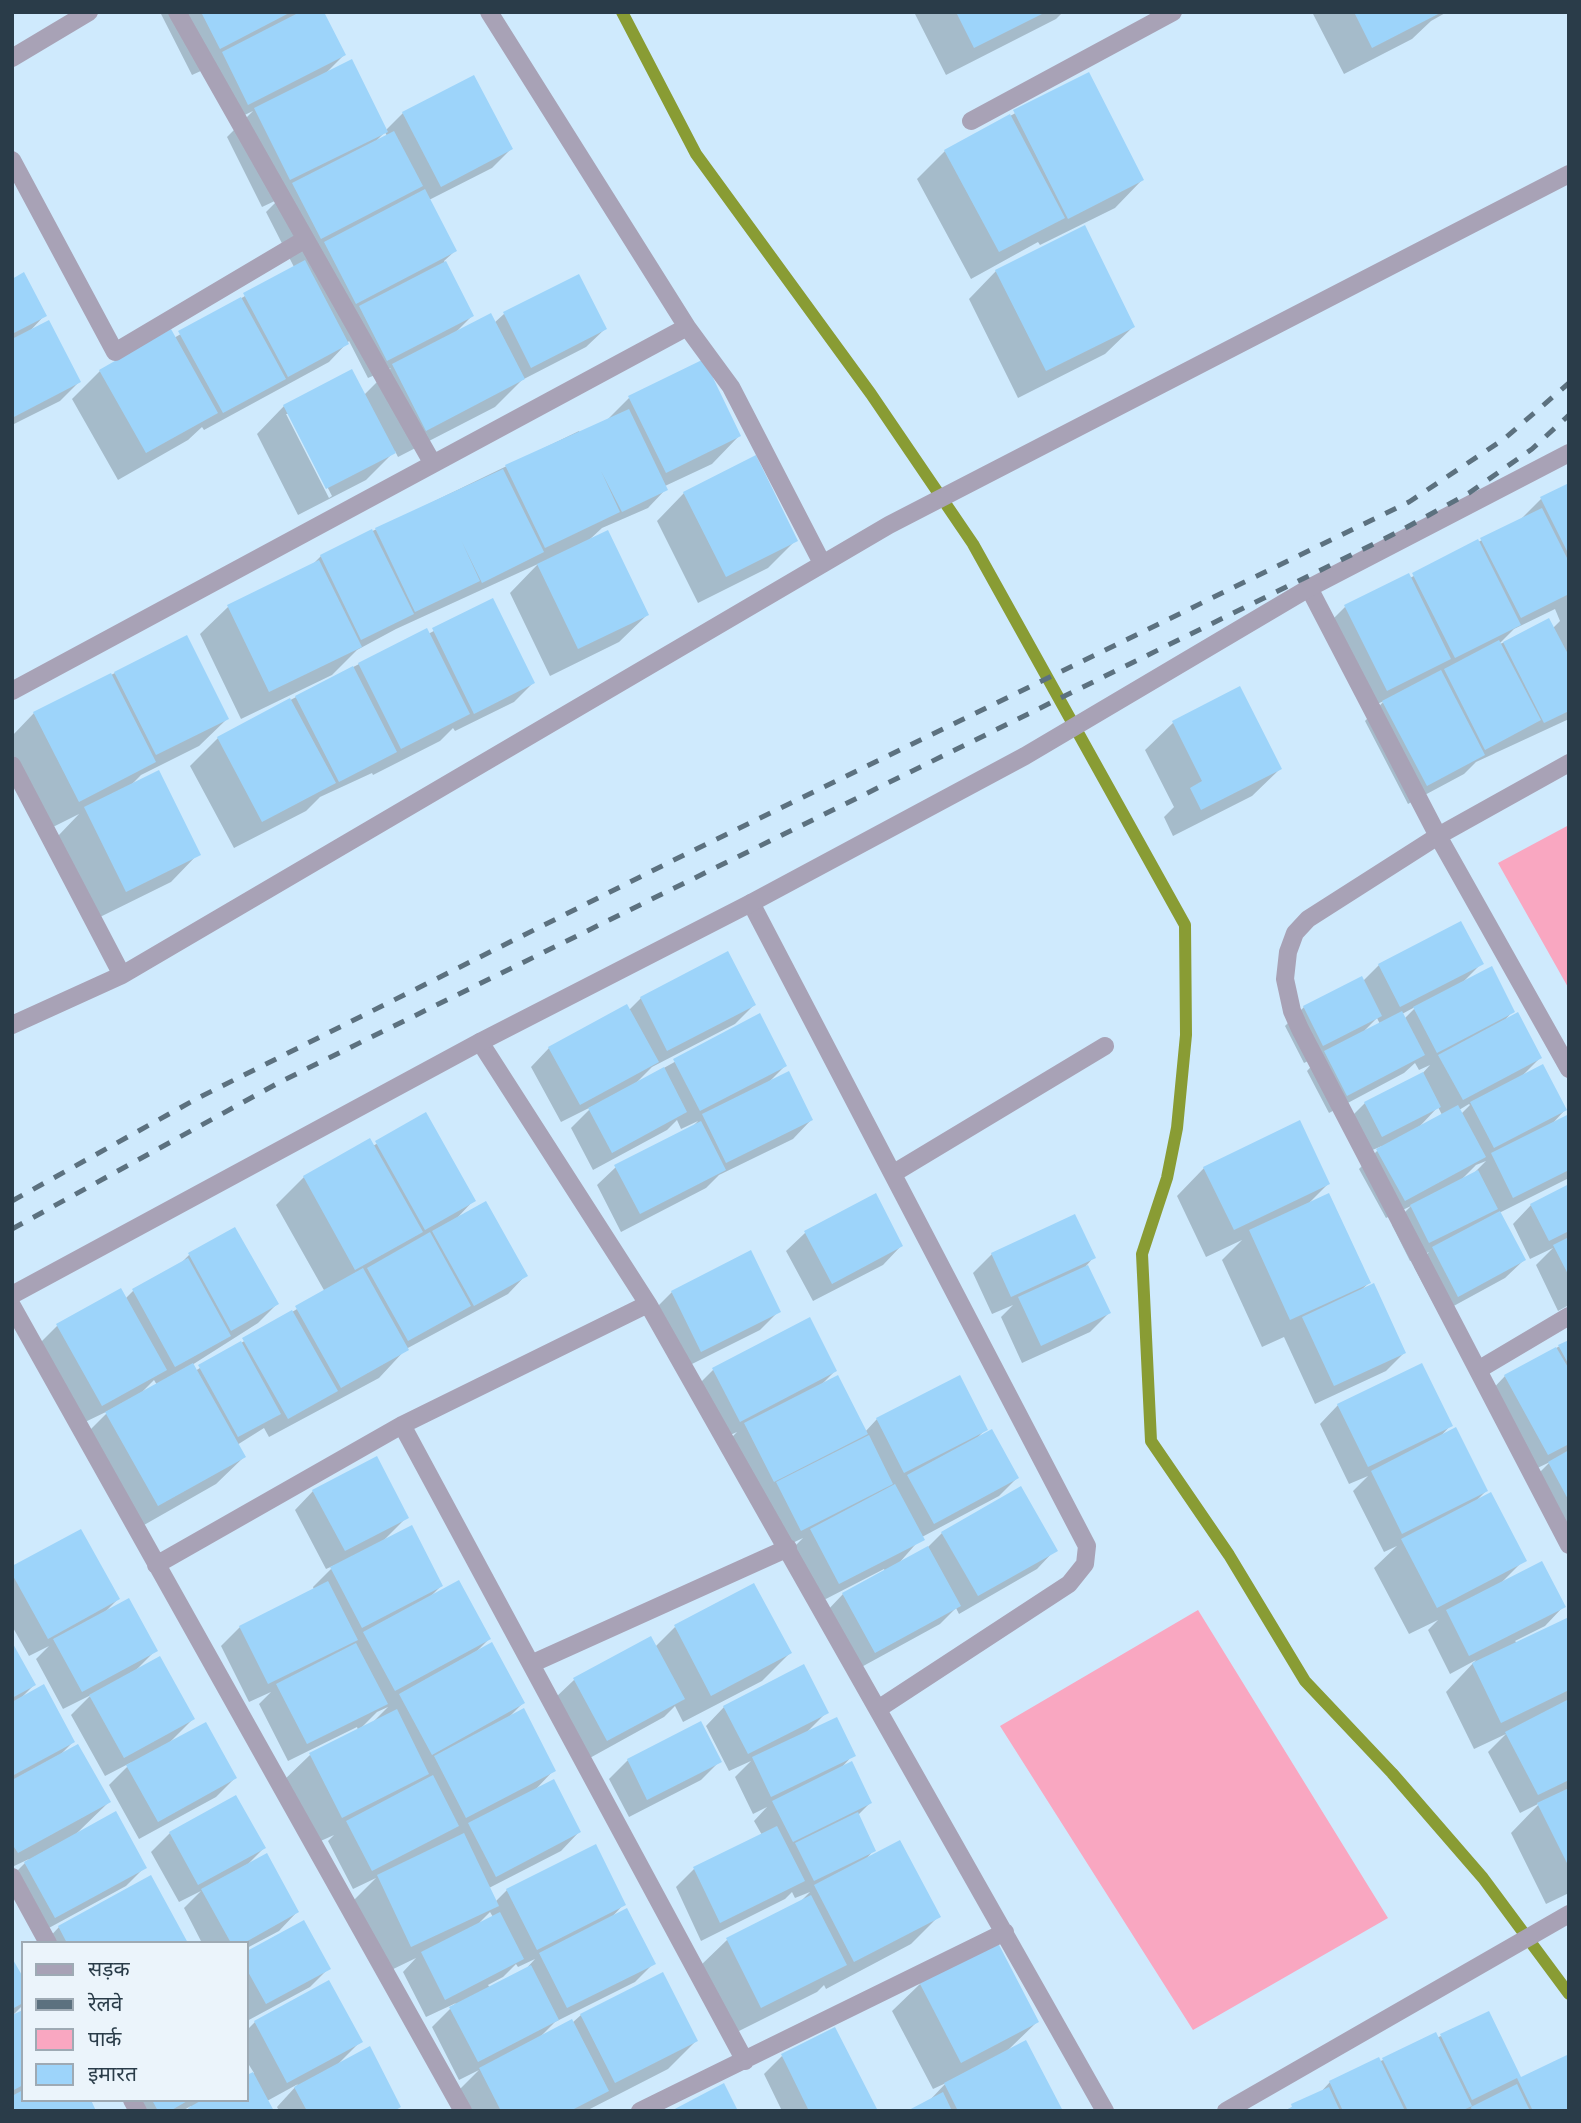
<!DOCTYPE html>
<meta charset="utf-8">
<style>
body{margin:0}
#map{position:relative;width:1581px;height:2123px;overflow:hidden;background:#cfeafd;font-family:"PT Sans","Noto Sans Devanagari",sans-serif}
canvas{display:block}
.frame{position:absolute;inset:0;border:14px solid #2a3c49;pointer-events:none}
.legend{position:absolute;left:21px;top:1941px;width:228px;height:161px;box-sizing:border-box;background:#ebf4fb;border:2px solid #9eaab4;margin:0;padding:9px 12px;list-style:none;font-size:21px;color:#2a3c49}
.legend li{display:flex;align-items:center;gap:14px;height:35px}
.legend b{width:35px;border:2px solid #9eaab4}
</style>
<div id="map">
<canvas width="1581" height="2123"></canvas>
<div class="frame"></div>
<ul class="legend">
<li><b style="height:9px;background:#a8a2b6"></b>सड़क</li>
<li><b style="height:9px;background:#5c717f"></b>रेलवे</li>
<li><b style="height:19px;background:#f9a7c1"></b>पार्क</li>
<li><b style="height:19px;background:#9dd4fa"></b>इमारत</li>
</ul>
</div>
<script>
const ctx = document.querySelector('canvas').getContext('2d');
ctx.lineJoin = 'round';
function fillPath(path, color) { ctx.fillStyle = color; ctx.fill(path, 'evenodd'); }
const poly = rows => new Path2D(rows.map(r => 'M' + r).join(''));
function stroke(path, color, width, dash) { ctx.strokeStyle = color; ctx.lineWidth = width; ctx.lineCap = dash ? 'butt' : 'round'; ctx.setLineDash(dash || []); ctx.stroke(path); }
const green = poly([
 [1569,825,1569,989,1498,863],
 [1198,1610,1388,1918,1193,2030,1000,1726]
]);
const shadow = poly([
 [160,12,322,12,344,55,325,74,385,131,403,113,511,149,492,168,429,200,455,251,444,261,472,316,455,333,494,323,504,314,578,276,605,329,586,347,522,380,495,407,398,457,395,451,366,480,298,515,257,434,284,406,364,395,391,368,368,378,349,341,329,362,204,430,202,427,188,440,118,480,72,399,100,371,174,338,294,267,266,212,279,199,262,207,227,137,253,111,230,122,203,70,192,75],
 [385,132,387,136,376,141],
 [286,414,290,414,332,496,329,498],
 [914,12,1063,12,1056,19,946,75],
 [1312,12,1447,12,1431,21,1412,39,1344,74],
 [1088,74,1142,180,1115,208,1040,245,1038,242,971,279,917,179,945,151],
 [996,271,1133,327,1105,354,1018,398,969,299],
 [12,281,45,315,29,332,79,382,60,401,12,425],
 [629,398,739,436,712,464,665,486,666,489,648,508,602,528,589,540,647,615,619,642,550,676,510,593,538,564,396,629,357,650,332,675,241,719,200,634,228,607,310,567,321,556,579,431,581,435,604,423],
 [1569,485,1569,719,1476,762,1464,774,1408,804,1365,721,1384,701,1368,708,1327,625,1345,607,1410,578,1520,520,1541,499],
 [1555,609,1560,621,1553,628,1549,621,1498,645,1514,629],
 [684,493,796,540,768,568,698,603,657,521],
 [492,601,533,683,514,702,455,731,453,728,440,741,373,775,372,773,320,797,306,811,234,848,190,766,218,738,359,664,428,634],
 [115,673,227,719,199,746,141,775,131,785,198,854,171,882,98,918,58,836,79,814,51,828,12,752,12,736,34,713],
 [1240,689,1280,769,1252,796,1173,836,1164,817,1174,807,1145,750,1173,723],
 [727,954,754,1005,735,1024,652,1067,635,1084,759,1015,785,1066,769,1082,811,1120,793,1139,719,1175,706,1188,621,1232,597,1185,616,1167,691,1128,698,1121,681,1129,677,1120,667,1130,593,1170,571,1128,593,1106,561,1122,531,1067,549,1048,628,1011,641,998],
 [1481,964,1464,981,1513,1011,1504,1021,1540,1058,1521,1077,1565,1110,1551,1125,1569,1117,1569,1178,1499,1213,1524,1260,1505,1278,1439,1314,1414,1267,1429,1252,1410,1261,1392,1225,1411,1206,1386,1218,1359,1169,1382,1146,1363,1154,1346,1122,1365,1103,1421,1075,1430,1065,1419,1070,1415,1063,1404,1073,1329,1113,1307,1071,1323,1054,1304,1063,1285,1026,1304,1007,1363,981,1379,965],
 [1415,1007,1415,1008,1404,1019,1402,1014],
 [1377,1018,1380,1024,1364,1031],
 [1469,1104,1470,1105,1461,1114,1459,1110],
 [1438,1107,1442,1115,1419,1127],
 [1486,1161,1474,1173,1461,1180,1476,1165],
 [426,1114,474,1200,457,1218,526,1275,508,1294,406,1349,379,1378,269,1437,264,1428,237,1445,244,1457,216,1484,130,1533,79,1441,110,1410,83,1423,39,1344,57,1326,125,1299,133,1291,178,1266,189,1255,235,1229,277,1304,258,1323,192,1365,195,1371,325,1292,276,1205,304,1177,373,1146],
 [154,1380,157,1385,142,1392],
 [1204,1168,1328,1184,1307,1205,1369,1283,1360,1291,1404,1353,1386,1371,1315,1404,1284,1337,1262,1347,1222,1260,1242,1240,1206,1257,1177,1196],
 [1569,1186,1569,1305,1558,1311,1536,1265,1553,1248,1530,1259,1513,1224,1531,1205],
 [875,1195,901,1246,883,1265,813,1301,786,1251,805,1233],
 [992,1254,1093,1258,1086,1266,1109,1313,1090,1332,1022,1363,1001,1317,1013,1305,992,1314,973,1273],
 [672,1292,779,1311,760,1330,682,1369,653,1311],
 [1569,1341,1569,1552,1530,1482,1550,1462,1529,1472,1487,1395,1505,1376],
 [713,1370,835,1371,822,1384,865,1432,877,1419,986,1429,977,1438,1017,1478,999,1496,922,1537,899,1563,926,1549,942,1533,1055,1550,1037,1569,959,1614,956,1608,940,1624,856,1670,825,1613,843,1594,885,1571,884,1569,820,1602,792,1549,803,1538,782,1548,726,1443,737,1432,721,1439,695,1388],
 [1338,1405,1451,1425,1439,1438,1486,1491,1475,1502,1524,1560,1502,1582,1563,1607,1545,1626,1515,1641,1517,1643,1569,1618,1569,1893,1546,1904,1511,1833,1540,1803,1520,1813,1488,1752,1506,1734,1474,1749,1446,1692,1476,1660,1450,1674,1428,1630,1438,1620,1409,1634,1374,1568,1397,1546,1384,1552,1353,1491,1368,1476,1349,1484,1320,1424],
 [313,1491,407,1517,382,1542,441,1586,430,1597,489,1639,476,1652,523,1703,509,1717,554,1770,535,1790,579,1832,561,1851,489,1888,495,1902,507,1890,624,1904,612,1917,654,1963,635,1982,555,2022,540,2037,572,2023,581,2015,696,2041,668,2069,586,2111,459,2111,452,2097,479,2070,459,2080,432,2027,456,2003,426,2017,403,1972,416,1958,383,1974,350,1904,376,1878,353,1889,328,1841,334,1835,314,1844,282,1782,310,1755,358,1730,357,1727,288,1761,259,1704,271,1692,249,1702,221,1646,240,1627,314,1590,313,1587,335,1565,326,1569,295,1510],
 [388,1707,371,1724,361,1728,377,1712],
 [490,1912,493,1917,479,1923],
 [535,1959,524,1971,490,1988,488,1985,503,1977,516,1964,518,1967],
 [12,1568,118,1599,104,1613,156,1650,137,1669,193,1719,169,1743,235,1778,216,1797,139,1839,109,1785,132,1762,105,1776,71,1715,91,1695,63,1709,36,1659,49,1646,29,1656,12,1626],
 [675,1627,790,1653,762,1681,683,1722,675,1706,664,1717,588,1759,555,1698,574,1680,655,1647],
 [12,1646,34,1685,20,1699,73,1742,60,1755,109,1802,77,1833,145,1867,126,1886,36,1935,12,1876,29,1859,12,1867],
 [724,1707,827,1712,806,1733,853,1755,842,1767,870,1803,857,1816,874,1850,866,1859,939,1916,911,1944,826,1989,824,1985,817,1992,733,2034,699,1967,727,1940,798,1904,810,1892,795,1898,792,1892,785,1899,701,1941,676,1887,694,1869,762,1835,754,1821,767,1807,753,1814,735,1777,751,1761,729,1771,706,1726],
 [628,1760,719,1762,701,1780,629,1817,609,1779],
 [170,1833,264,1848,247,1865,297,1912,279,1931,247,1948,247,1943,202,1943,184,1908,201,1891,179,1902,151,1852],
 [304,1922,329,1968,310,1987,247,2021,247,1953],
 [59,1927,186,1943,44,1943],
 [12,1961,23,1980,23,2005,12,2016],
 [920,1984,1037,2022,1008,2050,1061,2111,910,2111,928,2102,946,2083,933,2089,892,2011],
 [23,2012,23,2100,12,2111,12,2017],
 [255,2022,360,2042,338,2064,399,2106,395,2111,279,2111,277,2107,298,2084,267,2101,272,2111,188,2111,191,2106,182,2111,130,2111,124,2100,247,2100,247,2077,254,2073,249,2065,247,2068,247,2030],
 [1441,2036,1520,2079,1566,2057,1569,2063,1569,2111,1284,2111,1319,2094,1330,2082],
 [782,2056,873,2111,782,2111,764,2074]
]);
const stream = poly([
 [622,12,696,154,871,394,973,544,1185,925,1186,1035,1177,1128,1167,1178,1142,1254,1151,1441,1229,1555,1305,1681,1392,1773,1483,1878,1569,1994]
]);
const building = poly([
 [201,12,291,12,220,49],
 [300,12,324,12,346,55,248,105,222,52],
 [956,12,1046,12,974,48],
 [1354,12,1442,12,1372,48],
 [352,59,388,132,290,180,254,108],
 [1089,72,1144,180,1068,219,1013,110],
 [474,75,513,149,441,187,402,112],
 [1010,114,1065,218,999,252,944,150],
 [394,131,423,186,321,239,292,183],
 [425,189,457,251,356,304,324,242],
 [1085,225,1135,327,1046,371,995,270],
 [305,260,349,344,288,377,243,293],
 [446,261,474,316,387,361,359,306],
 [24,272,47,316,12,334,12,279],
 [579,274,607,329,531,368,503,312],
 [241,297,286,379,223,413,178,331],
 [491,313,525,379,426,431,392,364],
 [49,320,81,382,12,418,12,339],
 [171,329,218,413,146,453,99,370],
 [704,359,741,436,666,473,628,396],
 [352,369,396,453,326,489,283,405],
 [629,409,668,490,622,512,601,471,620,512,545,548,505,465],
 [756,455,798,541,726,577,683,492],
 [503,469,544,552,482,583,461,540,480,581,415,612,375,528],
 [1569,483,1569,555,1540,497],
 [1542,508,1569,562,1569,594,1521,618,1480,538],
 [372,529,414,614,361,640,320,555],
 [608,530,649,615,578,649,537,564],
 [1478,539,1521,625,1455,658,1412,573],
 [319,560,362,647,269,692,227,605],
 [1409,573,1451,659,1387,691,1344,605],
 [493,598,535,683,474,714,432,628],
 [1549,618,1569,656,1569,711,1544,723,1503,642],
 [427,628,470,714,401,749,358,663],
 [187,635,229,719,156,755,114,672],
 [1499,640,1541,720,1485,750,1444,669],
 [353,666,397,752,339,782,295,696],
 [1441,670,1485,755,1427,786,1382,701],
 [111,673,156,762,79,802,33,712],
 [1240,686,1282,769,1201,810,1190,788,1202,781,1172,721],
 [290,698,336,783,262,822,217,737],
 [159,770,201,855,126,892,84,807],
 [1461,921,1484,964,1400,1007,1378,964],
 [728,951,756,1005,667,1051,640,997],
 [1492,966,1515,1012,1437,1053,1413,1007],
 [1362,976,1382,1016,1323,1046,1303,1006],
 [627,1004,659,1062,580,1105,548,1047],
 [1402,1011,1425,1055,1347,1096,1324,1051],
 [1518,1012,1542,1058,1463,1100,1438,1055],
 [760,1013,787,1066,700,1111,673,1059],
 [1543,1064,1567,1110,1494,1148,1470,1102],
 [664,1067,687,1112,612,1153,588,1108],
 [789,1071,813,1120,726,1163,702,1114],
 [1423,1072,1441,1107,1382,1137,1364,1102],
 [1458,1105,1486,1157,1405,1201,1376,1149],
 [426,1112,476,1201,425,1230,375,1141],
 [1569,1114,1569,1170,1513,1198,1491,1153],
 [1300,1120,1330,1184,1234,1230,1203,1167],
 [701,1121,726,1170,640,1214,614,1165],
 [370,1138,423,1232,355,1270,303,1176],
 [1478,1170,1498,1209,1429,1243,1410,1205],
 [1569,1184,1569,1231,1549,1241,1530,1204],
 [876,1193,903,1246,832,1284,804,1231],
 [1329,1193,1371,1283,1290,1320,1249,1230],
 [486,1201,528,1276,474,1306,432,1231],
 [1500,1211,1526,1260,1458,1297,1432,1247],
 [1075,1214,1096,1258,1011,1297,991,1253],
 [235,1227,279,1304,231,1331,188,1253],
 [430,1232,471,1306,408,1341,367,1268],
 [1569,1237,1569,1276,1553,1245],
 [751,1250,781,1312,701,1352,671,1291],
 [188,1258,231,1336,175,1367,132,1289],
 [1088,1265,1111,1313,1041,1346,1018,1297],
 [363,1268,409,1350,341,1388,295,1306],
 [1374,1283,1406,1353,1334,1386,1302,1317],
 [121,1288,167,1370,102,1406,56,1324],
 [292,1310,338,1391,288,1419,242,1338],
 [810,1317,837,1371,740,1422,712,1368],
 [1569,1340,1569,1365,1558,1345],
 [241,1341,281,1414,238,1437,198,1365],
 [1556,1347,1569,1369,1569,1444,1548,1455,1504,1375],
 [193,1363,246,1457,158,1506,105,1412],
 [1422,1363,1453,1426,1368,1467,1337,1404],
 [838,1375,868,1434,774,1482,744,1423],
 [960,1375,988,1430,904,1473,876,1418],
 [1456,1427,1488,1491,1402,1534,1371,1471],
 [992,1429,1019,1478,934,1524,907,1475],
 [869,1435,893,1484,801,1531,776,1482],
 [1569,1450,1569,1501,1548,1462],
 [377,1456,409,1518,345,1551,312,1490],
 [895,1484,925,1540,839,1584,810,1529],
 [1021,1486,1058,1551,978,1596,941,1532],
 [1491,1492,1527,1561,1437,1608,1401,1539],
 [412,1525,443,1586,362,1628,330,1567],
 [81,1529,120,1599,48,1639,12,1574,12,1566],
 [928,1546,961,1606,875,1653,842,1593],
 [1542,1561,1566,1607,1469,1656,1446,1610],
 [459,1580,491,1639,395,1691,363,1632],
 [328,1581,358,1640,268,1684,239,1626],
 [754,1583,792,1653,711,1696,674,1625],
 [129,1598,158,1651,82,1692,53,1639],
 [1569,1617,1569,1690,1501,1723,1472,1663],
 [651,1636,685,1699,607,1741,573,1678],
 [12,1642,36,1685,12,1698],
 [492,1642,525,1703,432,1755,399,1694],
 [356,1643,388,1704,307,1744,276,1684],
 [160,1656,195,1719,124,1758,89,1695],
 [804,1664,829,1713,748,1754,723,1706],
 [44,1684,75,1742,12,1776,12,1702],
 [1569,1699,1569,1780,1538,1795,1505,1732],
 [524,1708,556,1771,466,1818,434,1756],
 [397,1709,429,1774,342,1818,309,1753],
 [837,1717,856,1756,771,1797,752,1757],
 [701,1721,722,1762,647,1800,627,1759],
 [206,1722,237,1778,158,1822,126,1765],
 [78,1744,111,1802,18,1853,12,1844,12,1780],
 [852,1761,872,1803,793,1842,772,1801],
 [433,1775,459,1826,372,1871,346,1821],
 [554,1779,581,1832,496,1877,468,1823],
 [1569,1788,1569,1867,1537,1803],
 [236,1795,266,1848,198,1885,169,1832],
 [116,1811,147,1868,55,1918,24,1862],
 [858,1812,876,1851,814,1881,795,1843],
 [777,1826,805,1881,720,1923,693,1867],
 [464,1833,499,1906,411,1947,377,1875],
 [900,1840,941,1917,854,1962,814,1885],
 [596,1844,626,1905,537,1950,506,1889],
 [267,1853,299,1912,244,1943,231,1943,201,1889],
 [151,1875,188,1943,67,1943,58,1926],
 [811,1895,847,1965,761,2008,726,1938],
 [627,1908,656,1964,567,2008,539,1953],
 [500,1912,524,1959,445,2000,421,1952],
 [304,1920,331,1969,266,2004,247,1970,247,1951],
 [997,1941,1039,2022,961,2063,919,1982],
 [12,1958,23,1977,23,2003,12,2009],
 [531,1965,559,2020,478,2062,449,2007],
 [663,1972,698,2041,615,2083,580,2014],
 [329,1980,363,2042,287,2083,254,2021],
 [23,2010,23,2085,12,2091,12,2015],
 [1489,2011,1521,2077,1567,2055,1569,2111,1533,2111,1517,2078,1472,2100,1440,2034],
 [572,2019,609,2091,570,2111,501,2111,479,2068],
 [835,2027,877,2109,874,2111,809,2111,781,2054],
 [1436,2032,1472,2106,1461,2111,1408,2111,1382,2058],
 [1026,2040,1063,2111,958,2111,944,2083],
 [370,2046,401,2107,394,2111,307,2111,294,2087],
 [1379,2057,1405,2111,1343,2111,1329,2081],
 [253,2072,274,2111,190,2111,188,2108,202,2100,247,2100,247,2075],
 [724,2083,738,2111,671,2111],
 [1517,2084,1530,2111,1472,2111,1471,2107],
 [1329,2087,1340,2111,1284,2111,1292,2107,1291,2104],
 [23,2090,23,2100,91,2100,96,2111,12,2111,12,2096],
 [943,2092,952,2111,907,2111],
 [152,2100,189,2100,170,2111,158,2111]
]);
const minor = poly([
 [177,12,433,464],
 [489,12,687,327,731,387,822,563],
 [12,58,89,12],
 [971,121,1173,12],
 [12,160,115,352,304,240],
 [1309,588,1438,836,1569,1069],
 [12,691,687,327],
 [1569,763,1438,836,1308,919,1295,933,1288,952,1285,979,1292,1011,1300,1029,1569,1545],
 [12,765,122,975],
 [751,903,1087,1546,1085,1564,1069,1584,878,1709],
 [12,1025,122,975,889,525,1569,174],
 [480,1042,648,1304,1105,2111],
 [894,1173,1105,1046],
 [12,1306,463,2111],
 [1478,1370,1569,1316],
 [402,1425,745,2061],
 [156,1565,402,1425,648,1304],
 [531,1664,788,1548],
 [12,1877,48,1943],
 [132,2100,138,2111],
 [640,2111,1005,1932],
 [1226,2111,1569,1914]
]);
const tertiary = poly([
 [12,1295,480,1042,751,903,1025,756,1309,588,1569,453]
]);
const rail = poly([
 [12,1201,198,1098,672,861,1409,502,1504,439,1569,383],
 [12,1229,280,1082,1400,531,1469,493,1532,449,1569,415]
]);
fillPath(green, '#f9a7c1');
fillPath(shadow, '#0003');
stroke(stream, '#899c34', 12);
fillPath(building, '#9dd4fa');
stroke(minor, '#a8a2b6', 18);
stroke(tertiary, '#a8a2b6', 18);
stroke(rail, '#5c717f', 5, [12, 12]);
</script>
